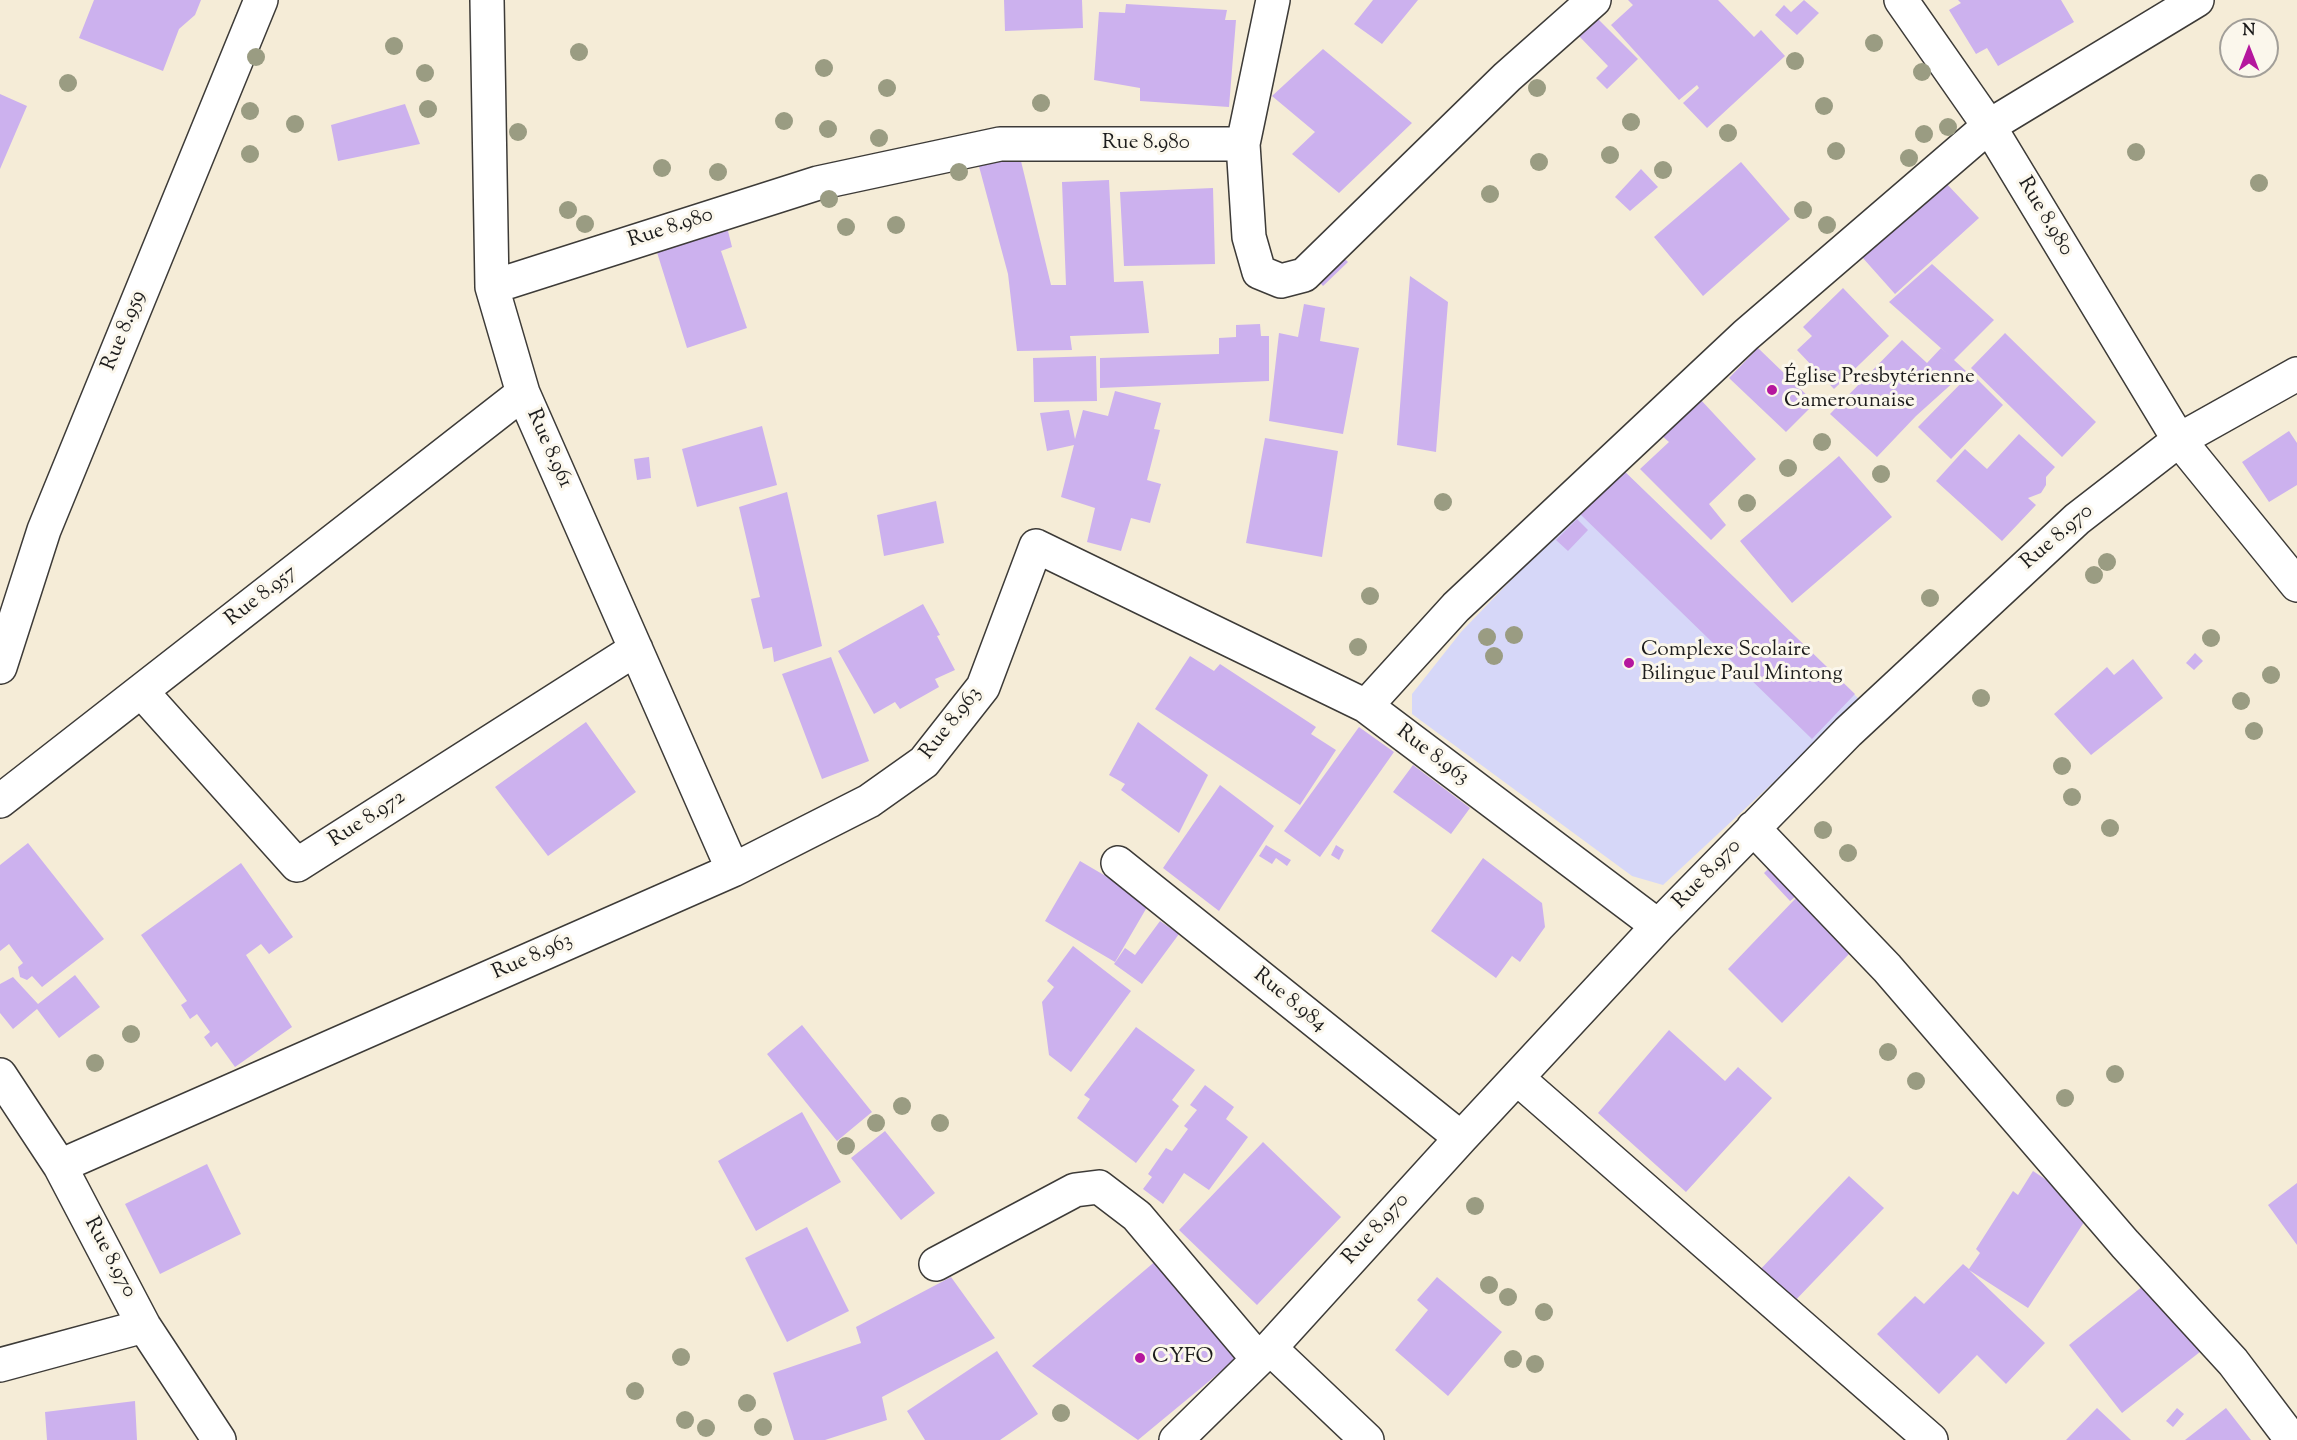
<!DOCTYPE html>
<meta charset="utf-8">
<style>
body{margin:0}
#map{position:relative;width:2297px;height:1440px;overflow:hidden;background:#f5ecd7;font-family:"Sorts Mill Goudy",serif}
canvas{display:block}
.north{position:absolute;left:2219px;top:18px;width:60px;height:60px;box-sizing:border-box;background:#fbf7ec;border:2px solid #a29f99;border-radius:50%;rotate:0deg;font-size:16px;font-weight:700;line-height:24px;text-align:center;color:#1c1c1c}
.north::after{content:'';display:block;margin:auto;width:21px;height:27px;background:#b5179e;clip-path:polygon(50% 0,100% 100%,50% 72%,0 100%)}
</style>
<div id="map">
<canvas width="2297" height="1440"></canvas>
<div class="north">N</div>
</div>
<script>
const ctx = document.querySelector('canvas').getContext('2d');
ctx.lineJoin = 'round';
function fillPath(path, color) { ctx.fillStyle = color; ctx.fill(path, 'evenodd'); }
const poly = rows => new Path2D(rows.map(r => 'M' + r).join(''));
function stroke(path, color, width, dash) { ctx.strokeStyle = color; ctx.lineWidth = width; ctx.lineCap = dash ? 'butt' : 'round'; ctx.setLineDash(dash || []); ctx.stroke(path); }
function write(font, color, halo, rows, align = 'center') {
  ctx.font = font + ' "Sorts Mill Goudy",serif'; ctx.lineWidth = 6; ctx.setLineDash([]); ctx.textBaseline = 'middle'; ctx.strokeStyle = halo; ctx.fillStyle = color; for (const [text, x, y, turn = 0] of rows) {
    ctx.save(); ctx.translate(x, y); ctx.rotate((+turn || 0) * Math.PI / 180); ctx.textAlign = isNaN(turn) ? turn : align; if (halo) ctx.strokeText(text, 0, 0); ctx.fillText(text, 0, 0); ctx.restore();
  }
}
const built = poly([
 [1620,467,1861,701,1663,885,1632,876,1412,714,1412,694,1461,632]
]);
const building = poly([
 [94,0,201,0,195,15,179,29,163,71,79,38],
 [1004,0,1082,0,1083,28,1005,31],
 [1373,0,1418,0,1382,44,1354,24],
 [1628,0,1718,0,1754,37,1761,30,1785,56,1707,128,1683,103,1699,88,1697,85,1679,100,1611,25,1633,5],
 [1804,0,1819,13,1797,35,1775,15,1784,5,1791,12],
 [1958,0,2061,0,2074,22,1998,66,1987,48,1976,54,1949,10,1961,3],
 [1126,4,1227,10,1225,20,1236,20,1229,107,1140,101,1140,88,1094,80,1099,12,1125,13],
 [1596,17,1638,59,1607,89,1596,78,1608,66,1578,35],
 [1323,49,1412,123,1339,193,1292,154,1315,132,1272,96],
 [0,94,27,106,0,169],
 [405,104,420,144,338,161,331,125],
 [1020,157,1051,285,1066,285,1062,182,1109,180,1114,282,1143,281,1149,333,1070,336,1072,350,1017,351,1008,274,977,159],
 [1741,162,1790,219,1703,296,1654,237],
 [1641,169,1658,187,1630,211,1615,197],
 [1945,182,1979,218,1895,294,1862,257],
 [1213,188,1215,264,1124,266,1120,192],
 [725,219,732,247,721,251,747,328,687,348,655,246],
 [1339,253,1348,262,1323,286,1314,276],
 [1932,264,1994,320,1954,360,1966,371,1916,416,1877,457,1830,414,1902,340,1927,363,1941,348,1951,357,1889,302],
 [1410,276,1448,302,1436,452,1397,445],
 [1843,288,1889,336,1834,389,1797,350,1812,336,1803,327],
 [1304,304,1325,308,1320,341,1359,348,1343,434,1269,421,1279,333,1298,337],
 [1260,324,1261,336,1269,336,1269,381,1100,388,1100,358,1219,354,1219,338,1236,337,1236,325],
 [2005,333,2096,422,2062,457,1971,368],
 [1758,348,1815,403,1786,432,1729,378],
 [1096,356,1097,401,1034,402,1033,358],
 [1971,373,2003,405,1951,459,1918,427],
 [1115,391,1161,403,1154,429,1160,430,1147,480,1161,484,1150,523,1131,518,1121,551,1087,542,1095,508,1061,497,1074,445,1047,451,1040,413,1069,410,1075,439,1083,410,1108,416],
 [1700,399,1756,459,1709,504,1726,525,1711,540,1640,469,1669,442,1661,435],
 [762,426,777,485,697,507,682,449],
 [2289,431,2297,443,2297,485,2269,502,2242,462],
 [2019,434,2055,467,2046,477,2046,485,2041,493,2028,498,2036,505,2002,541,1936,481,1965,449,1987,469],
 [1265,438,1338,451,1322,557,1246,543],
 [1839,456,1892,517,1792,603,1740,541],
 [649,457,651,478,637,480,634,459],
 [1620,467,1855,694,1812,739,1577,511],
 [787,492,822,646,774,662,772,647,763,649,751,599,760,597,739,507],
 [936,501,944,543,884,556,877,515],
 [1577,519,1588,530,1568,551,1556,540],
 [923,604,940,635,937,636,955,670,935,679,939,687,900,709,895,702,874,714,838,651],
 [2195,653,2203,661,2194,670,2186,663],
 [1190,656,1214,671,1220,664,1316,727,1311,734,1336,750,1300,805,1155,709],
 [831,657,869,761,822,779,782,674],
 [2133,659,2163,698,2091,755,2054,714,2107,667,2114,675],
 [586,722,636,792,548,856,495,787],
 [1138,722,1208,775,1179,833,1121,790,1125,784,1109,775],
 [1359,727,1394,752,1320,857,1284,831],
 [1413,765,1470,808,1451,834,1393,792],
 [1220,785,1274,826,1219,911,1163,868],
 [28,843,104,939,42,987,32,976,27,980,20,977,18,967,23,963,9,944,0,951,0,865],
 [1266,845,1291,860,1287,866,1276,858,1272,864,1259,856],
 [1336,845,1344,850,1339,860,1331,855],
 [1483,858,1542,903,1545,927,1520,962,1512,956,1496,978,1431,931],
 [1779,858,1805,889,1790,901,1764,873],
 [1080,861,1150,902,1115,962,1045,921],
 [241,863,293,937,269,954,261,944,246,955,292,1027,235,1067,217,1042,211,1047,204,1037,210,1032,197,1014,190,1019,181,1005,187,1001,141,935],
 [1796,898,1851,952,1782,1023,1728,969],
 [1160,921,1179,934,1142,984,1114,964,1125,948,1135,955],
 [1073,946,1131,991,1071,1072,1049,1055,1042,1002,1054,987,1047,981],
 [75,975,100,1007,59,1038,37,1009,13,1029,0,1013,0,984,13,977,38,1004],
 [802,1025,872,1112,837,1141,767,1054],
 [1136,1027,1195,1070,1172,1100,1179,1106,1136,1163,1077,1118,1090,1099,1084,1095],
 [1669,1030,1725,1081,1738,1067,1772,1098,1686,1192,1598,1113],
 [1205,1085,1234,1107,1226,1119,1248,1137,1209,1190,1184,1173,1163,1204,1143,1189,1152,1177,1148,1174,1166,1148,1172,1151,1188,1129,1184,1126,1197,1110,1190,1105],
 [802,1112,841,1182,756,1231,718,1161],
 [885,1131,935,1193,901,1220,851,1158],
 [1263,1142,1341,1217,1257,1305,1179,1230],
 [207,1164,241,1234,160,1274,125,1204],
 [2033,1171,2092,1210,2028,1308,1969,1270,2045,1343,2006,1384,1977,1355,1939,1394,1877,1334,1915,1296,1924,1304,1963,1264,1969,1269,1980,1253,1976,1249,2013,1191,2018,1195],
 [1849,1176,1884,1208,1790,1306,1756,1274],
 [2297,1183,2297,1245,2268,1205],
 [807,1227,849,1311,787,1342,745,1258],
 [1158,1259,1248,1349,1138,1440,1032,1366],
 [951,1277,995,1338,882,1397,887,1420,825,1440,794,1440,773,1373,861,1343,856,1327],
 [1437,1277,1502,1332,1448,1396,1395,1350,1428,1310,1417,1300],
 [2153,1278,2205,1348,2122,1413,2069,1345],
 [997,1351,1038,1414,1000,1440,925,1440,907,1411],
 [135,1401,137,1440,47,1440,45,1412],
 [2097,1408,2131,1440,2066,1440],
 [2177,1408,2184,1414,2173,1427,2166,1421],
 [2226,1408,2251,1440,2185,1440]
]);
const street = poly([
 [487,0,492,287,523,393,733,870],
 [1901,0,1989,126,2179,440,2297,585],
 [1243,144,1273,0],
 [492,287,818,183,1000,144,1243,144,1249,237,1259,272,1281,281,1304,275,1507,77,1594,0],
 [0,667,44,530,261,0],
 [141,691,297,865,636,649],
 [1366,706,1456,607,1746,335,1989,126,2197,0],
 [0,801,523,393],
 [1753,828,1887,968,2125,1244,2233,1362,2292,1440],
 [1118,863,1461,1138],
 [0,1075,60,1166,144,1326,219,1440],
 [1517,1078,1931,1440],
 [60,1166,733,870,869,801,924,762,983,687,1036,546,1366,706,1658,926],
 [936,1264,1075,1190,1099,1187,1137,1216,1258,1359],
 [1270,1348,1367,1440],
 [0,1365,144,1326],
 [1176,1440,1270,1348,1461,1138,1658,926,1848,732,2077,519,2179,440,2297,374]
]);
const trees = [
 [1874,43],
 [394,46],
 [579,52],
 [256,57],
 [1795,61],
 [824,68],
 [1922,72],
 [425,73],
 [68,83],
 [887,88],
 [1537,88],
 [1041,103],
 [1824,106],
 [428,109],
 [250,111],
 [784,121],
 [1631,122],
 [295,124],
 [1948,127],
 [828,129],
 [518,132],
 [1728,133],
 [1924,134],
 [879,138],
 [1836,151],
 [2136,152],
 [250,154],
 [1610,155],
 [1909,158],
 [1539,162],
 [662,168],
 [1663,170],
 [718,172],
 [959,172],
 [2259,183],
 [1490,194],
 [829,199],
 [568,210],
 [1803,210],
 [585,224],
 [896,225],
 [1827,225],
 [846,227],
 [1822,442],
 [1788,468],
 [1881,474],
 [1443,502],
 [1747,503],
 [2107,562],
 [2094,575],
 [1370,596],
 [1930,598],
 [1514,635],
 [1487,637],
 [2211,638],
 [1358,647],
 [1494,656],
 [2271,675],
 [1981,698],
 [2241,701],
 [2254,731],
 [2062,766],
 [2072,797],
 [2110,828],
 [1823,830],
 [1848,853],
 [131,1034],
 [1888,1052],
 [95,1063],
 [2115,1074],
 [1916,1081],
 [2065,1098],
 [902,1106],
 [876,1123],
 [940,1123],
 [846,1146],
 [1475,1206],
 [1489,1285],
 [1508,1297],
 [1544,1312],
 [681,1357],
 [1513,1359],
 [1535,1364],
 [635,1391],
 [747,1403],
 [1061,1413],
 [685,1420],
 [763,1427],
 [706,1428]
];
const markers = [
 [1772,390,6,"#b5179e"],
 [1629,663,6,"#b5179e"],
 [1140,1358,6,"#b5179e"]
];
const streetNames = [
 ["Rue 8.980",1146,144],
 ["Rue 8.980",2044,217,59],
 ["Rue 8.980",671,229,-18],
 ["Rue 8.959",125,331,-68],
 ["Rue 8.961",548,449,66],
 ["Rue 8.970",2058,538,-41],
 ["Rue 8.957",262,597,-38],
 ["Rue 8.963",952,724,-52],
 ["Rue 8.963",1432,756,37],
 ["Rue 8.972",368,820,-33],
 ["Rue 8.970",1708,875,-46],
 ["Rue 8.963",533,958,-24],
 ["Rue 8.984",1289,1001,39],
 ["Rue 8.970",1377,1230,-48],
 ["Rue 8.970",109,1258,62]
];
const poiNames = [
 ["Église Presbytérienne",1784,378],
 ["Camerounaise",1784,402],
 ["Complexe Scolaire",1641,651],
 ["Bilingue Paul Mintong",1641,675],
 ["CYFO",1152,1358]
];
fillPath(built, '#d6d7f8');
fillPath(building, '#ccb1ee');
stroke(street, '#3d3b38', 36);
stroke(street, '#fff', 33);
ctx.fillStyle = '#9a9c82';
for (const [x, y] of trees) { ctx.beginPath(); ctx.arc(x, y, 9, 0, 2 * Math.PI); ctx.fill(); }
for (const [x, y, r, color] of markers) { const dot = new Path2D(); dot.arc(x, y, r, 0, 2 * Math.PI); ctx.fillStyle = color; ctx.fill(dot); stroke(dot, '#fbf7ec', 2); }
write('21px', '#1c1c1c', '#fbf7ec', streetNames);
write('21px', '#1c1c1c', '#fbf7ec', poiNames, 'left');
</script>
